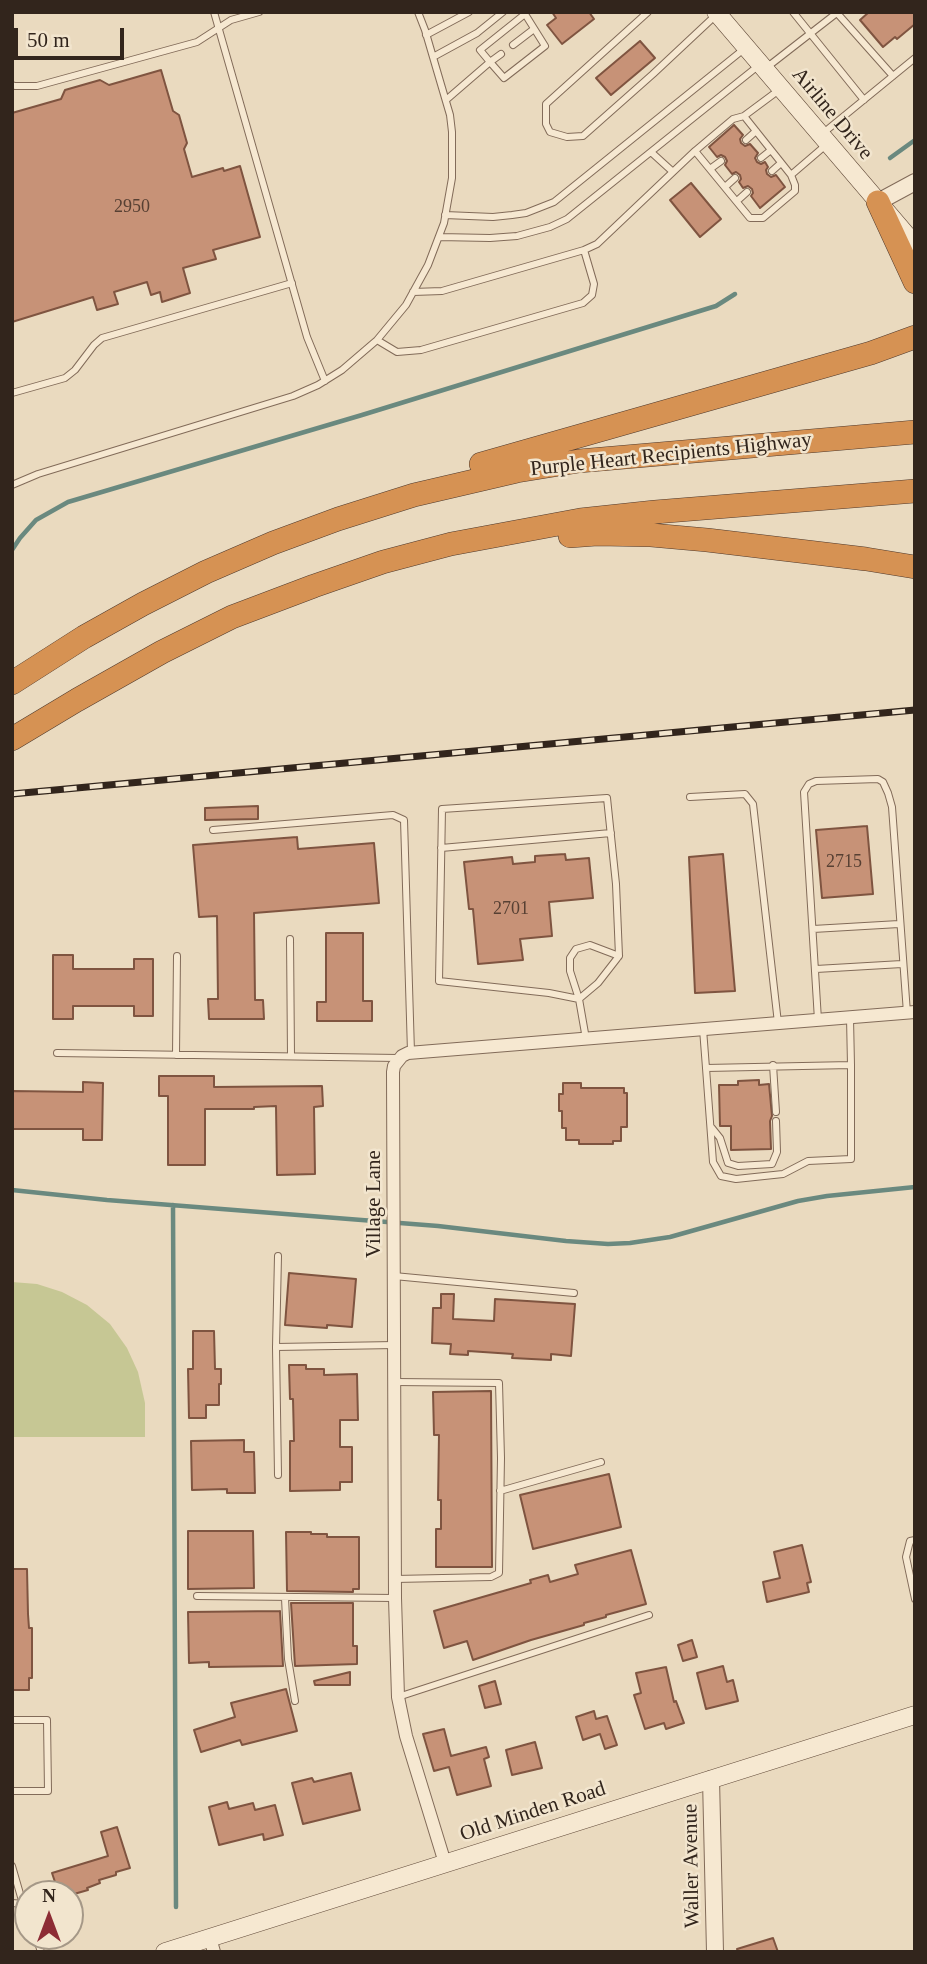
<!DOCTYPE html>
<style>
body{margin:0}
#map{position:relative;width:927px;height:1964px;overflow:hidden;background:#eadabf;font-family:Georgia,serif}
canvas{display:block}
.frame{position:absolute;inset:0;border:14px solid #32251c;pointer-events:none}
.north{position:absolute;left:14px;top:1880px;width:70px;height:70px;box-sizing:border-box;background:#f2e5ce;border:2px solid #a59887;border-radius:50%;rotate:0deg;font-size:19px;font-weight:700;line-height:28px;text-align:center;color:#32251c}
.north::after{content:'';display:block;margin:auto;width:24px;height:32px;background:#8d2c35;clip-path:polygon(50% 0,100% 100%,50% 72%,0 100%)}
.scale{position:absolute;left:14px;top:28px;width:110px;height:32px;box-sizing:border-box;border:4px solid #32251c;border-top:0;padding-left:9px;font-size:21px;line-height:24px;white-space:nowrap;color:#32251c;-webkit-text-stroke:5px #f2e5ce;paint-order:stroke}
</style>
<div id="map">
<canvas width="927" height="1964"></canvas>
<div class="frame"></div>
<div class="north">N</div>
<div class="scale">50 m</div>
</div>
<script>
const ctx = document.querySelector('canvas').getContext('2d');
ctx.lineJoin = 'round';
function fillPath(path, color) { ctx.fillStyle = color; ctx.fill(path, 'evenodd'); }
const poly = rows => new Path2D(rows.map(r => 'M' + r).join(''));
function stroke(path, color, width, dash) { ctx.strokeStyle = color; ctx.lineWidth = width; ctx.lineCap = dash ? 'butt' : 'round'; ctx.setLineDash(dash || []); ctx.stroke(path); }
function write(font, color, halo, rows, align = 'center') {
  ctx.font = font + ' Georgia,serif'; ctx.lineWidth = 5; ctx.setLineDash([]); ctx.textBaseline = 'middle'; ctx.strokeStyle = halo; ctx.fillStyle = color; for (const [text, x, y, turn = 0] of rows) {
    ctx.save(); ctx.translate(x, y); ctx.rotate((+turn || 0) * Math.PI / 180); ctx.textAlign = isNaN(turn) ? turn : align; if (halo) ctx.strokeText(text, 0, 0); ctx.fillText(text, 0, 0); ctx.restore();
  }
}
const green = poly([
 [12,1282,37,1284,62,1292,87,1305,110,1324,127,1348,138,1372,145,1403,145,1437,12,1437]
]);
const stream = poly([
 [890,158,915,140],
 [12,550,20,538,36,520,68,502,362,415,716,306,735,294],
 [12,1190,107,1200,438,1226,566,1241,608,1244,630,1243,670,1237,798,1201,827,1196,915,1187],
 [173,1205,176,1907]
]);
const building = poly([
 [552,12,589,12,594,19,562,44,547,25,556,18,552,12],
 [869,12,915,12,915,24,897,39,895,37,883,47,860,20,869,12],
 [640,41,655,58,611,95,596,78,640,41],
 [161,70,173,111,179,115,187,143,184,149,192,177,223,168,224,171,240,166,260,237,213,250,216,259,183,268,190,293,162,302,160,292,151,295,147,282,114,292,118,304,97,310,93,297,12,322,12,113,61,99,65,90,100,80,109,85,161,70],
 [734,125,743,135,740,139,741,143,745,146,750,144,758,153,755,158,757,162,761,164,765,162,768,167,766,170,767,174,771,177,776,175,785,187,760,208,751,196,753,193,752,189,748,186,743,188,739,182,741,179,740,175,736,172,732,174,725,165,727,161,725,157,721,155,717,157,709,147,734,125],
 [691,183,721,219,700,237,670,200,691,183],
 [258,806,258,819,205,820,205,808,258,806],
 [867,826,873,894,822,898,816,830,867,826],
 [297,837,298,849,374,843,379,903,254,913,255,1000,263,1000,264,1019,209,1019,208,999,218,999,217,916,199,917,193,845,297,837],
 [565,854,566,860,589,858,593,898,549,902,552,936,520,939,523,960,478,964,473,909,469,909,464,862,512,857,513,864,535,862,535,856,565,854],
 [723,854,735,991,695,993,689,857,723,854],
 [326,933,363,933,363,1001,372,1001,372,1021,317,1021,317,1002,326,1002,326,933],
 [53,955,73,955,73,969,134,969,134,959,153,959,153,1016,134,1016,134,1006,73,1006,73,1019,53,1019,53,955],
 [159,1076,214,1076,214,1087,322,1086,323,1106,314,1107,315,1174,277,1175,276,1106,254,1107,254,1109,205,1109,205,1165,168,1165,168,1096,159,1096,159,1076],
 [759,1080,759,1085,769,1084,772,1116,770,1121,771,1149,731,1150,731,1126,720,1126,719,1085,738,1085,738,1081,759,1080],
 [83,1082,103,1083,102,1140,83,1140,83,1129,12,1129,12,1091,83,1092,83,1082],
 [563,1083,581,1083,581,1088,624,1088,624,1093,627,1093,627,1127,621,1127,621,1141,613,1141,613,1144,579,1144,579,1140,566,1140,566,1128,562,1128,562,1111,559,1111,559,1094,563,1094,563,1083],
 [289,1273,356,1279,352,1327,327,1325,327,1328,285,1325,289,1273],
 [441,1294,454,1294,453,1319,494,1321,495,1299,575,1304,571,1356,551,1354,551,1360,512,1358,513,1354,468,1351,468,1355,450,1354,451,1344,432,1343,433,1308,441,1308,441,1294],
 [193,1331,214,1331,215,1369,221,1369,221,1384,219,1384,219,1405,206,1405,206,1418,189,1418,188,1369,193,1369,193,1331],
 [289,1365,306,1365,306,1369,324,1369,324,1375,357,1374,358,1420,340,1420,340,1447,352,1447,352,1482,340,1482,340,1490,290,1491,290,1441,294,1441,293,1399,290,1399,289,1365],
 [491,1391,492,1567,436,1567,436,1529,441,1529,441,1500,438,1500,439,1435,434,1435,433,1392,491,1391],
 [244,1440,244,1452,254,1452,255,1493,227,1493,227,1489,192,1490,191,1441,244,1440],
 [609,1474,621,1527,533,1549,520,1495,609,1474],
 [188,1531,253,1531,254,1588,188,1589,188,1531],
 [286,1532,311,1532,311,1534,327,1534,327,1537,359,1537,359,1589,353,1589,353,1592,287,1591,286,1532],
 [802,1545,811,1582,807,1583,809,1592,767,1602,763,1582,780,1578,774,1552,802,1545],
 [631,1550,646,1604,606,1615,606,1617,584,1623,584,1625,531,1640,473,1660,467,1641,444,1648,434,1611,531,1583,530,1580,548,1575,550,1582,578,1574,575,1565,631,1550],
 [12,1569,27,1569,28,1614,29,1628,32,1628,32,1678,29,1678,29,1690,12,1690,12,1569],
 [291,1603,353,1603,353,1646,357,1646,357,1664,295,1666,291,1603],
 [280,1611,283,1666,209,1667,209,1662,189,1663,188,1612,280,1611],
 [692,1640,697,1657,683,1661,678,1645,692,1640],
 [723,1666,727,1682,733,1680,738,1701,706,1709,697,1673,723,1666],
 [666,1667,674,1702,676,1701,684,1723,666,1729,664,1723,645,1729,634,1695,641,1693,636,1673,666,1667],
 [350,1672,350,1685,315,1685,314,1681,350,1672],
 [495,1681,501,1704,485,1708,479,1686,495,1681],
 [286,1689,297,1731,242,1745,240,1740,201,1752,194,1730,235,1717,231,1703,286,1689],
 [594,1711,596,1719,607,1716,617,1745,605,1749,600,1734,583,1740,576,1717,594,1711],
 [444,1729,451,1756,486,1747,489,1757,484,1759,491,1786,457,1795,449,1767,434,1771,423,1734,444,1729],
 [535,1742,542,1768,512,1775,506,1750,535,1742],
 [351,1773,360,1810,303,1824,292,1783,312,1778,314,1782,351,1773],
 [227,1802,229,1809,253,1803,255,1810,275,1805,283,1835,264,1840,263,1834,219,1845,209,1807,227,1802],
 [117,1827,130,1868,116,1872,116,1875,99,1880,100,1883,87,1888,88,1890,74,1894,59,1894,52,1873,108,1856,101,1832,117,1827],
 [773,1938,778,1952,738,1952,737,1949,773,1938]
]);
const service = poly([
 [214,12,307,337,325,381],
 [648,12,546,104,546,124,550,132,567,137,583,136,653,74,716,15],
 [793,12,864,100],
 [837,13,893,76],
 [426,35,469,12],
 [513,45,534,29],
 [433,57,477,33,503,12],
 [766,68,838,12],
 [12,85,15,86,37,86,197,42,231,20,259,12],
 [446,100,490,62,504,78,545,46,525,14,480,50,490,62,501,54],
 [744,116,779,90],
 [822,134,915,58],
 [746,140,756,131],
 [695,151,733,119,744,116,791,175],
 [651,152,673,172],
 [761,158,771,150],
 [710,169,721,161],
 [772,171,781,163],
 [725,187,735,178],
 [737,201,747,192],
 [445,215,493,217,512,215,526,213,554,202,744,49],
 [439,237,490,238,517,236,550,227,567,219,758,66],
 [413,292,442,291,584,250,597,244,695,151,750,218,763,218,795,191,795,185,791,175,826,145],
 [377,340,397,352,421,350,583,303,592,295,594,284,584,250],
 [12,393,65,378,75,370,94,345,102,338,292,283],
 [12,485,38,474,293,396,318,385,342,370,377,340,406,305,428,265,444,223,452,178,452,132,450,115,425,30,418,12],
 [690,797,745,794,753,804,778,1023],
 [213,830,393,815,404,820,411,1052],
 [441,848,611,833],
 [813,929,899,924],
 [290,939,291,1056],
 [816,969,902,964],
 [850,1018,851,1065],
 [818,1020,804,792,809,784,816,781,878,779,883,782,888,793,892,807,907,1013],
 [703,1029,706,1068,713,1162,721,1176,736,1179,783,1174,808,1161,851,1159,851,1065,706,1068],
 [586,1039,579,999,549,993,439,981,442,809,607,798,616,884,619,956,598,983,579,999,570,971,570,958,576,949,590,945,619,956],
 [57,1053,398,1058],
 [176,1055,177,956],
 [773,1065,776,1112],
 [712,1128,720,1138,728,1163,738,1166,772,1164,777,1152,776,1121],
 [278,1256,276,1347,395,1345],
 [394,1276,574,1293],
 [276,1347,278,1475],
 [395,1382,499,1383,501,1458,499,1573,491,1577,395,1579],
 [500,1491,601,1462],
 [915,1540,910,1541,906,1557,915,1599],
 [197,1596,395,1598],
 [285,1598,288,1659,295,1701],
 [398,1697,649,1615],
 [12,1720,47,1720,48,1791,12,1791],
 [12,1866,23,1904],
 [12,1903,23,1904,28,1911],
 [36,1936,41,1952]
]);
const minor = poly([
 [445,1863,406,1736,398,1697,395,1598,393,1072,394,1066,402,1056,408,1053,915,1012],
 [210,1938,214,1952]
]);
const tertiary = poly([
 [878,202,915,182],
 [711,1779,715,1952]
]);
const secondary = poly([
 [716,12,915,245],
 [165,1952,915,1715]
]);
const motorway = poly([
 [878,202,915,282],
 [481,464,871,353,915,337],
 [570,536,597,534,651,535,707,540,866,559,915,567],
 [12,683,84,637,143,604,206,572,273,543,338,519,414,495,517,471,579,461,915,432],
 [12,739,77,700,162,652,232,617,314,586,383,562,451,544,580,520,655,512,915,491]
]);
const rail = poly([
 [12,794,915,710]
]);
const numberNames = [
 ["2950",132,207],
 ["2715",844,862],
 ["2701",511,909]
];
const streetNames = [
 ["Airline Drive",832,114,50],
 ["Purple Heart Recipients Highway",671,455,-6],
 ["Village Lane",374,1204,-90],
 ["Old Minden Road",533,1812,-18],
 ["Waller Avenue",692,1866,-91]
];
fillPath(green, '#c6c794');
stroke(stream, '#6a897f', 4.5);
fillPath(building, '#c79277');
stroke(building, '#7f5440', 2);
stroke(service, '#826b59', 8);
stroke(minor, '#826b59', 14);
stroke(tertiary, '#826b59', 18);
stroke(secondary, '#644d3c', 19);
stroke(motorway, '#503a2d', 24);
stroke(service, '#f6e8d1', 6);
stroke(minor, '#f6e8d1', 12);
stroke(tertiary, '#f6e8d1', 16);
stroke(secondary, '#f6e8d1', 18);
stroke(motorway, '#d69253', 23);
stroke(rail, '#32251c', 7);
stroke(rail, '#f2e5ce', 4.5, [13]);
write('18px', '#574033', null, numberNames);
write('21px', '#32251c', '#f2e5ce', streetNames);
</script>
